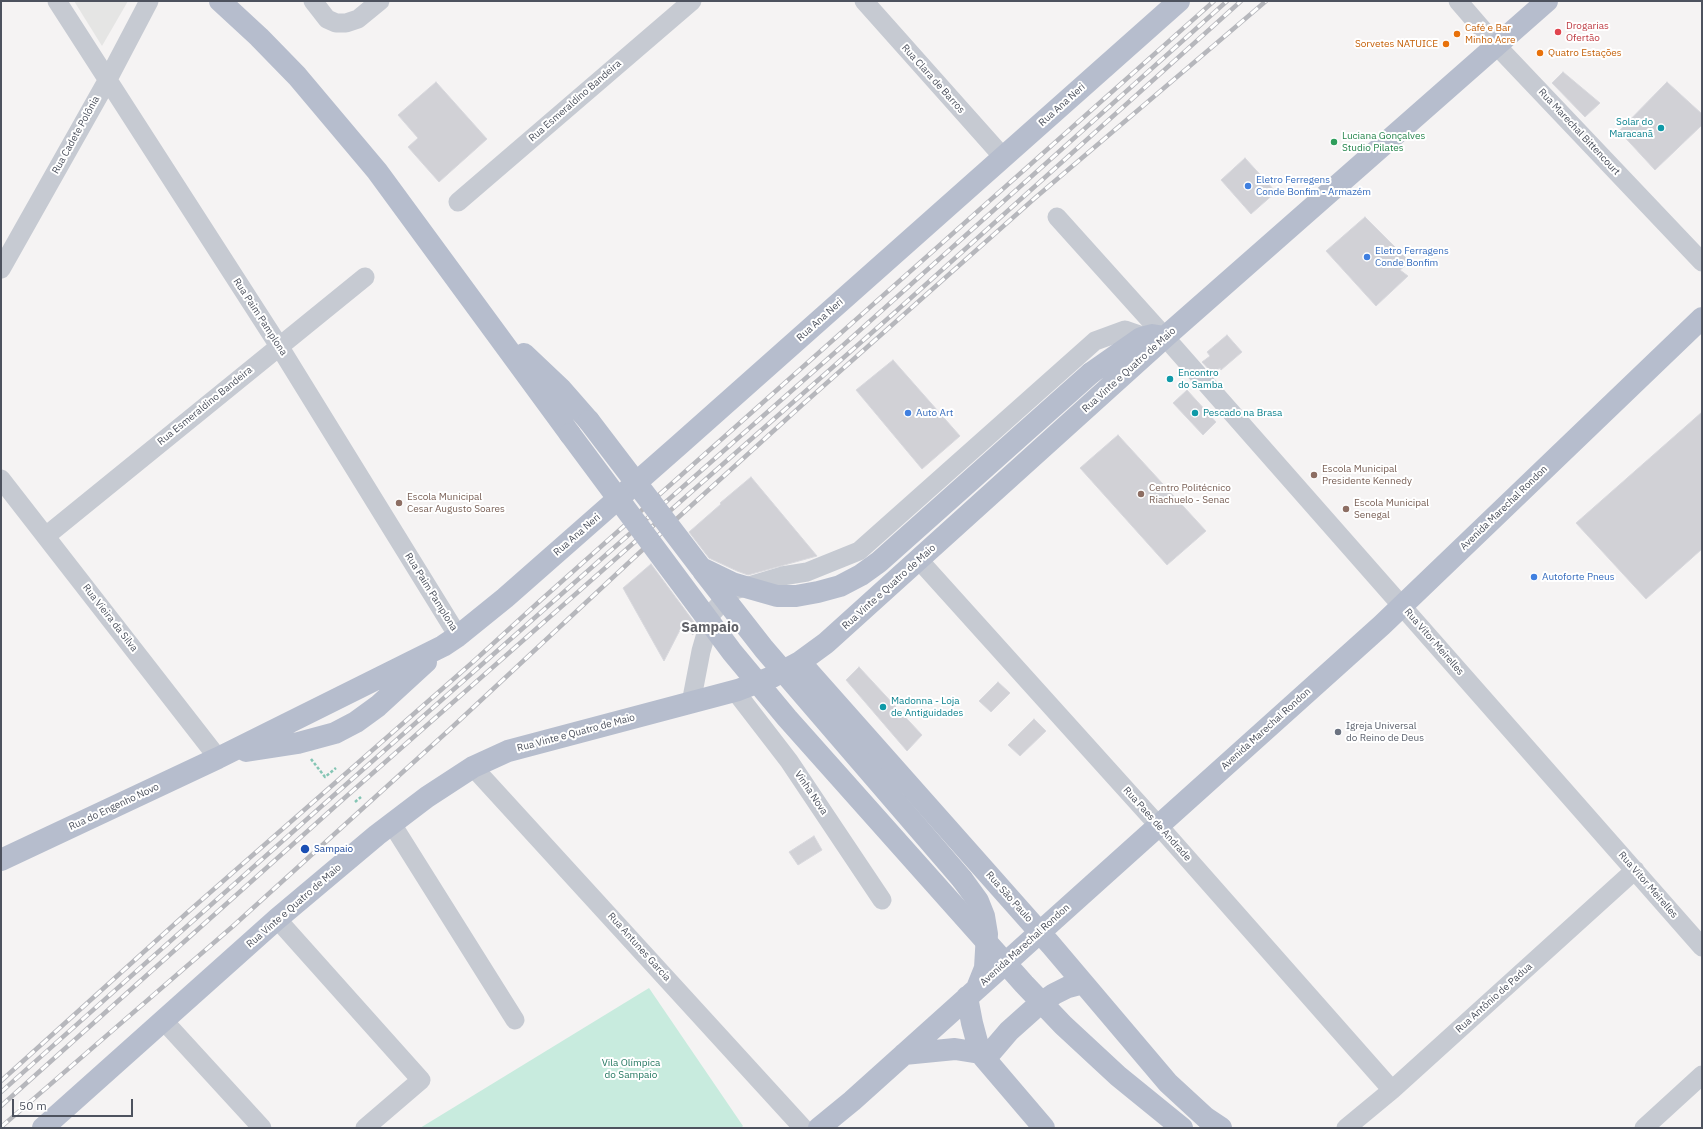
<!DOCTYPE html>
<meta charset="utf-8">
<style>
body{margin:0}
#map{position:relative;width:1703px;height:1129px;overflow:hidden;background:#f5f3f3;font-family:"IBM Plex Sans",sans-serif}
canvas{display:block}
.frame{position:absolute;inset:0;border:2px solid #4d525e;pointer-events:none}
.scale{position:absolute;left:12px;top:1099px;width:121px;height:18px;box-sizing:border-box;border:2px solid #4d525e;border-top:0;padding-left:5px;font-size:12px;line-height:14px;white-space:nowrap;color:#4d525e;-webkit-text-stroke:3px #fff;paint-order:stroke}
</style>
<div id="map">
<canvas width="1703" height="1129"></canvas>
<div class="frame"></div>
<div class="scale">50 m</div>
</div>
<script>
const ctx = document.querySelector('canvas').getContext('2d');
ctx.lineJoin = 'round';
function fillPath(path, color) { ctx.fillStyle = color; ctx.fill(path, 'evenodd'); }
const poly = rows => new Path2D(rows.map(r => 'M' + r).join(''));
function stroke(path, color, width, dash) { ctx.strokeStyle = color; ctx.lineWidth = width; ctx.lineCap = dash ? 'butt' : 'round'; ctx.setLineDash(dash || []); ctx.stroke(path); }
function write(font, color, halo, rows, align = 'center') {
  ctx.font = font + ' "IBM Plex Sans",sans-serif'; ctx.lineWidth = 4; ctx.setLineDash([]); ctx.textBaseline = 'middle'; ctx.strokeStyle = halo; ctx.fillStyle = color; for (const [text, x, y, turn = 0] of rows) {
    ctx.save(); ctx.translate(x, y); ctx.rotate((+turn || 0) * Math.PI / 180); ctx.textAlign = isNaN(turn) ? turn : align; if (halo) ctx.strokeText(text, 0, 0); ctx.fillText(text, 0, 0); ctx.restore();
  }
}
const education = poly([
 [74,1,128,1,102,46]
]);
const green = poly([
 [649,988,743,1126,741,1128,420,1128]
]);
const building = poly([
 [1563,72,1600,103,1585,117,1552,83,1563,72],
 [436,82,487,139,439,182,408,147,418,138,398,115,436,82],
 [1667,82,1702,114,1702,125,1655,170,1619,131,1667,82],
 [1245,158,1276,192,1251,214,1221,180,1245,158],
 [1365,217,1410,262,1400,270,1408,276,1376,306,1326,251,1365,217],
 [1227,335,1242,352,1221,370,1220,368,1212,373,1202,362,1210,356,1207,352,1227,335],
 [893,360,960,436,922,469,856,390,893,360],
 [1187,390,1216,422,1203,435,1173,403,1187,390],
 [1702,412,1702,549,1646,599,1576,523,1702,412],
 [1118,435,1206,531,1167,565,1080,468,1118,435],
 [751,477,817,556,748,575,737,571,709,558,689,532,721,504,720,503,751,477],
 [651,564,694,622,693,635,682,626,664,661,623,588,651,564],
 [859,667,922,735,907,751,846,680,859,667],
 [998,682,1010,693,991,712,979,701,998,682],
 [1034,719,1046,731,1020,756,1008,745,1034,719],
 [814,836,822,850,798,865,789,852,814,836]
]);
const path = poly([
 [311,759,325,777,336,768],
 [355,802,361,797]
]);
const minor = poly([
 [57,1,279,346,458,636],
 [313,1,327,19,336,23,346,23,358,19,380,1],
 [864,1,1003,157],
 [1458,1,1496,45,1702,262],
 [458,202,692,1],
 [1057,217,1165,337,1702,947],
 [1,269,107,81,149,1],
 [1,479,218,758],
 [46,536,365,277],
 [919,560,1158,825,1392,1090],
 [735,691,789,761,882,900],
 [691,703,701,651,712,613,732,591,782,576,807,572,859,551,1095,341,1125,330,1145,337],
 [473,767,803,1128],
 [392,824,515,1020],
 [277,919,421,1080,365,1128],
 [163,1020,262,1128],
 [1346,1128,1392,1090,1635,870],
 [1644,1128,1702,1075]
]);
const major = poly([
 [220,1,259,37,297,76,377,171,570,434],
 [524,354,561,389,589,421],
 [1091,373,1141,338,1152,335,1165,337],
 [800,662,1051,945,1168,1083,1206,1118,1221,1128],
 [246,751,298,743,335,733,356,722,378,706,426,662],
 [1,860,218,758,443,646,458,636,505,598,679,445,1179,1],
 [962,879,978,901,984,916,987,934,985,968,977,988],
 [967,997,972,1023,980,1053,1044,1128],
 [904,1054,955,1049,980,1053],
 [985,1059,1009,1031,1037,1006,1054,994,1068,987,1083,983],
 [43,1128,277,919,377,835,427,797,473,767,508,751,738,690,772,677,800,662,826,643,1165,337,1547,1],
 [819,1128,852,1101,1382,625,1702,318]
]);
const rail = poly([
 [1,1081,189,911,474,661,542,599,1214,1],
 [1,1092,333,796,840,348,1227,1],
 [1,1106,340,802,893,314,1241,1],
 [1,1127,232,927,448,731,638,554,802,405,1035,198,1266,1]
]);
const majorBridge = poly([
 [589,421,701,568,732,583,749,588,777,596,796,596,818,592,840,586,861,575,879,562,1091,373],
 [570,434,732,652,787,718,1024,984,1063,1025,1118,1076,1182,1128],
 [703,571,764,649,962,879]
]);
const markers = [
 [1558,32,4,"#e0444e"],
 [1457,34,4,"#e8710a"],
 [1446,44,4,"#e8710a"],
 [1540,53,4,"#e8710a"],
 [1661,128,4,"#0f9aa8"],
 [1334,142,4,"#2e9e5b"],
 [1248,186,4,"#3f7fe0"],
 [1367,257,4,"#3f7fe0"],
 [1170,379,4,"#0f9aa8"],
 [908,413,4,"#3f7fe0"],
 [1195,413,4,"#0f9aa8"],
 [1314,475,4,"#8d6e63"],
 [1141,494,4,"#8d6e63"],
 [399,503,4,"#8d6e63"],
 [1346,509,4,"#8d6e63"],
 [1534,577,4,"#3f7fe0"],
 [883,707,4,"#0f9aa8"],
 [1338,732,4,"#6b7280"],
 [305,849,5,"#1a4fb4"]
];
const healthNames = [
 ["Drogarias",1566,26],
 ["Ofertão",1566,38]
];
const foodNames = [
 ["Café e Bar",1465,28],
 ["Minho Acre",1465,40],
 ["Sorvetes NATUICE",1438,44,"right"],
 ["Quatro Estações",1548,53]
];
const streetNames = [
 ["Rua Clara de Barros",933,79,48],
 ["Rua Esmeraldino Bandeira",575,101,-41],
 ["Rua Ana Neri",1062,105,-42],
 ["Rua Marechal Bittencourt",1579,132,47],
 ["Rua Cadete Polônia",76,135,-61],
 ["Rua Paim Pamplona",260,317,57],
 ["Rua Ana Neri",820,320,-42],
 ["Rua Vinte e Quatro de Maio",1129,370,-42],
 ["Rua Esmeraldino Bandeira",205,406,-39],
 ["Avenida Marechal Rondon",1504,508,-44],
 ["Rua Ana Neri",577,535,-41],
 ["Rua Vinte e Quatro de Maio",889,587,-42],
 ["Rua Paim Pamplona",431,592,58],
 ["Rua Vieira da Silva",110,618,52],
 ["Rua Vitor Meirelles",1434,642,49],
 ["Avenida Marechal Rondon",1266,729,-42],
 ["Rua Vinte e Quatro de Maio",576,733,-15],
 ["Vinha Nova",811,793,56],
 ["Rua do Engenho Novo",114,807,-25],
 ["Rua Paes de Andrade",1157,824,48],
 ["Rua Vitor Meirelles",1648,885,49],
 ["Rua São Paulo",1009,897,48],
 ["Rua Vinte e Quatro de Maio",294,906,-41],
 ["Avenida Marechal Rondon",1025,945,-42],
 ["Rua Antunes Garcia",639,947,48],
 ["Rua Antônio de Padua",1494,998,-42]
];
const cultureNames = [
 ["Solar do",1653,122,"right"],
 ["Maracanã",1653,134,"right"],
 ["Encontro",1178,373],
 ["do Samba",1178,385],
 ["Pescado na Brasa",1203,413],
 ["Madonna - Loja",891,701],
 ["de Antiguidades",891,713]
];
const leisureNames = [
 ["Luciana Gonçalves",1342,136],
 ["Studio Pilates",1342,148]
];
const shopNames = [
 ["Eletro Ferregens",1256,180],
 ["Conde Bonfim - Armazém",1256,192],
 ["Eletro Ferragens",1375,251],
 ["Conde Bonfim",1375,263],
 ["Auto Art",916,413],
 ["Autoforte Pneus",1542,577]
];
const educationNames = [
 ["Escola Municipal",1322,469],
 ["Presidente Kennedy",1322,481],
 ["Centro Politécnico",1149,488],
 ["Riachuelo - Senac",1149,500],
 ["Escola Municipal",407,497],
 ["Cesar Augusto Soares",407,509],
 ["Escola Municipal",1354,503],
 ["Senegal",1354,515]
];
const worshipNames = [
 ["Igreja Universal",1346,726],
 ["do Reino de Deus",1346,738]
];
const transitNames = [
 ["Sampaio",314,849]
];
const parkNames = [
 ["Vila Olímpica",631,1063],
 ["do Sampaio",631,1075]
];
const districtNames = [
 ["Sampaio",710,628]
];
fillPath(education, '#e5e5e4');
fillPath(green, '#c8ebde');
fillPath(building, '#d1d1d6');
stroke(building, '#d8d8dd', 1);
stroke(path, '#84c5b4', 2.5, [3, 2]);
stroke(minor, '#c6cad2', 19);
stroke(major, '#b6bdcd', 22);
stroke(rail, '#b6b7bc', 4.5);
stroke(rail, '#fff', 3, [9]);
stroke(majorBridge, '#b6bdcd', 22);
for (const [x, y, r, color] of markers) { const dot = new Path2D(); dot.arc(x, y, r, 0, 2 * Math.PI); ctx.fillStyle = color; ctx.fill(dot); stroke(dot, '#fff', 1.5); }
write('10px', '#be3a42', '#fff', healthNames, 'left');
write('10px', '#c56008', '#fff', foodNames, 'left');
write('10px', '#4d525e', '#fff', streetNames);
write('10px', '#0d838f', '#fff', cultureNames, 'left');
write('10px', '#27864d', '#fff', leisureNames, 'left');
write('10px', '#366cbe', '#fff', shopNames, 'left');
write('10px', '#785e54', '#fff', educationNames, 'left');
write('10px', '#5b616d', '#fff', worshipNames, 'left');
write('10px', '#164399', '#fff', transitNames, 'left');
write('10px', '#257861', '#fff', parkNames);
write('bold 14px', '#606167', '#fff', districtNames);
</script>
